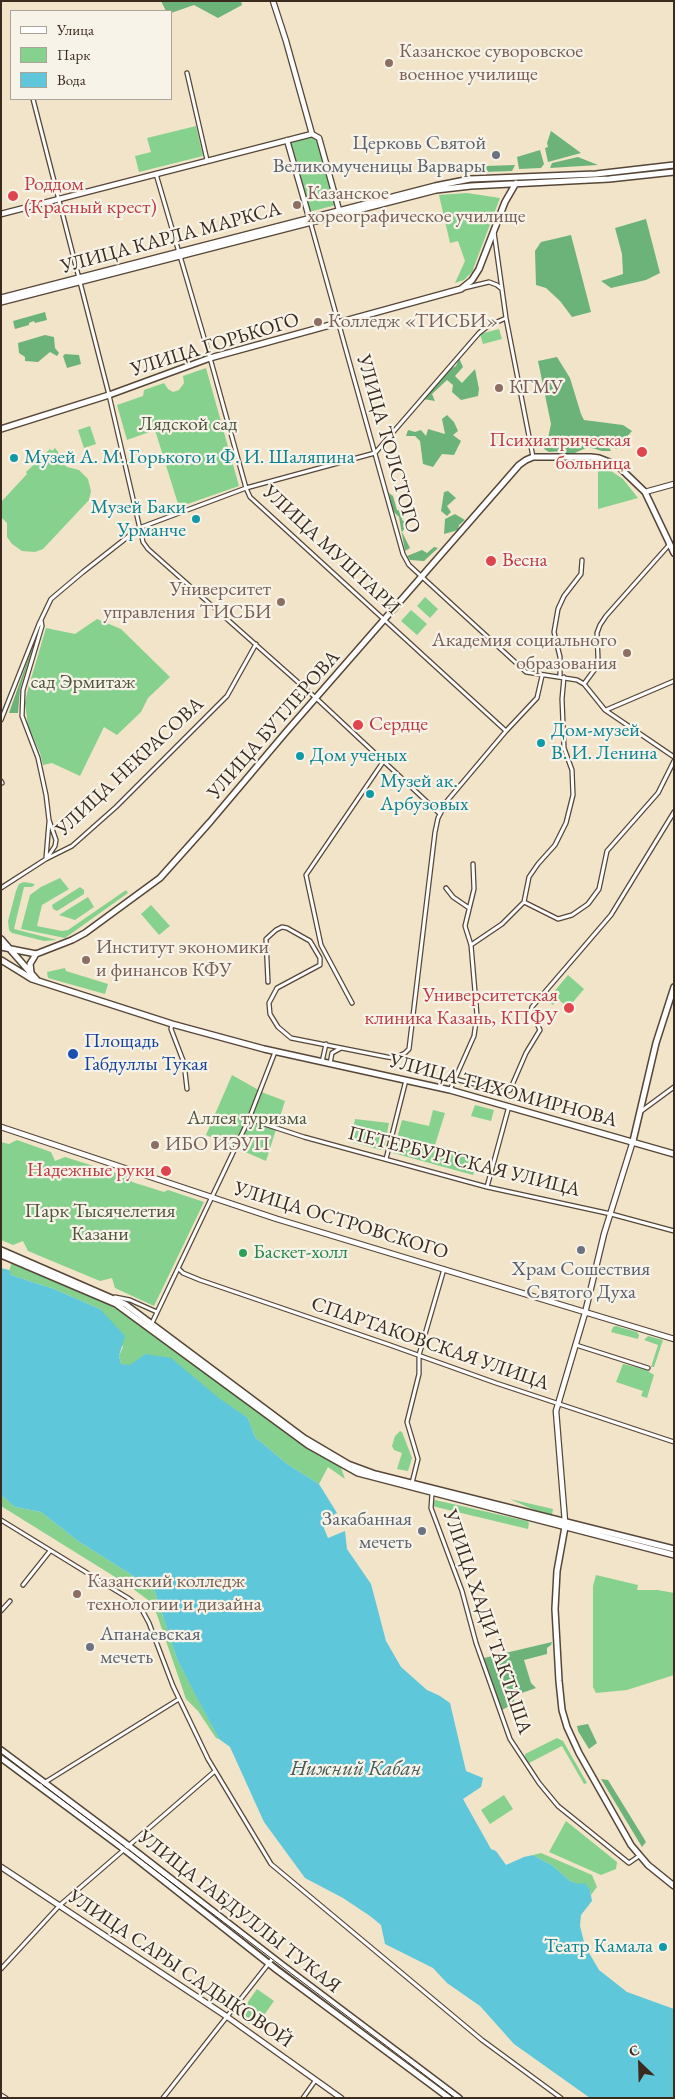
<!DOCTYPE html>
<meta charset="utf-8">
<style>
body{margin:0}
#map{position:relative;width:675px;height:2099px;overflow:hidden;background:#f2e4c9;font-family:"EB Garamond",serif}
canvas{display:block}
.frame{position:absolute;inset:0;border:2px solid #3b2a1e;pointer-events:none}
.legend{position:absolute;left:10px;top:10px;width:162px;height:90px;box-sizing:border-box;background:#f7f3e8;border:1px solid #aca397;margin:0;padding:6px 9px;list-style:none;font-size:15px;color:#3b2a1e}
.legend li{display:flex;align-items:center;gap:10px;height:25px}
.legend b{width:25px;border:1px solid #aca397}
.north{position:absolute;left:615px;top:2039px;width:50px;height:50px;-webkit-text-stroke:4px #f7f3e8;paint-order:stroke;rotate:336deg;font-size:14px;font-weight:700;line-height:20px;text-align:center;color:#3b2a1e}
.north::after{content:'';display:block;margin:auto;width:18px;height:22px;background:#3b2a1e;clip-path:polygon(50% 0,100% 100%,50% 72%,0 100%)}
</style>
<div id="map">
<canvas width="675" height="2099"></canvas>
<div class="frame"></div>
<ul class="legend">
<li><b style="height:6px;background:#fff"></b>Улица</li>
<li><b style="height:14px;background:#86d18e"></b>Парк</li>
<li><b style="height:14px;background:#5ec7da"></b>Вода</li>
</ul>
<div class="north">С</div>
</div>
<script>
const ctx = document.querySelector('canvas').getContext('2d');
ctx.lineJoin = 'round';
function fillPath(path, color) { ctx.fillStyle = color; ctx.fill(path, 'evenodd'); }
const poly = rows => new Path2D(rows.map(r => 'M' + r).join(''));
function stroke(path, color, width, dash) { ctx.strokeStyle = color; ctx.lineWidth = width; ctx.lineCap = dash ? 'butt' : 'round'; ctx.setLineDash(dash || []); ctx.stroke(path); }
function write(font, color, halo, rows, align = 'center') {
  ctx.font = font + ' "EB Garamond",serif'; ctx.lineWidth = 4.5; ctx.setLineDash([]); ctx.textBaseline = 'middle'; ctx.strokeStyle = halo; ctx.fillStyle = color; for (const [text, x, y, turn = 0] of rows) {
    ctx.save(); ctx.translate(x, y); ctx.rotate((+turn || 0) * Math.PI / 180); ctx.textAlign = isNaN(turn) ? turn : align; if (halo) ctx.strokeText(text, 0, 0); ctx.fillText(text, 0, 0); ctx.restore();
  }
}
const green = poly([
 [196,126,203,156,139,172,135,156,151,152,147,138],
 [312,137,316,138,318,142,336,205,309,212,290,145,291,142],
 [467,193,500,198,472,272,464,280,455,283,465,261,458,241,450,243,439,195],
 [499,329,502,339,483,344,480,334],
 [206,368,239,486,179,507,155,430,127,440,117,405,143,396,144,390,164,383,168,389,173,392,179,390,184,383,183,376],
 [90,426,96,444,84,448,78,430],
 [55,448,58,452,58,459,67,467,79,470,88,479,91,491,89,500,43,549,35,552,22,551,12,544,7,537,7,523,1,517,1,502,27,474,26,472,50,449,52,451],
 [600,467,608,469,623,479,638,498,598,509,598,469],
 [425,597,438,609,430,618,417,606],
 [411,610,427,624,417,635,401,621],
 [97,619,121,629,170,677,148,698,141,712,117,735,104,727,80,776,52,763,43,765,40,753,28,726,25,703,28,689,46,628,75,634],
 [60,878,69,889,42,905,37,926,62,931,68,930,126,890,128,893,65,938,21,929,30,895,41,887],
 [24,882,35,884,32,887,24,887,14,929,57,940,44,941,12,933,9,930,8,921,16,891,19,884],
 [80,887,84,890,84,894,57,911,53,909,52,905],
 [88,897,94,907,75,920,59,915],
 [151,905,170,926,159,935,141,914],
 [65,968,66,971,108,984,105,994,48,978,47,972],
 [568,975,584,989,568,1008,558,999,553,1005,547,1000],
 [232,1075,264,1093,285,1101,266,1161,206,1135],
 [475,1105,494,1110,491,1121,471,1116],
 [433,1110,445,1113,435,1145,478,1156,473,1175,393,1153,402,1120,429,1126],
 [355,1119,389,1123,384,1149,381,1150,351,1142],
 [17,1140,51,1152,55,1161,65,1157,129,1177,132,1182,164,1192,168,1190,204,1202,154,1306,115,1288,112,1278,100,1281,28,1251,23,1241,13,1245,1,1240,1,1142,9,1144],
 [12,1262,90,1294,139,1322,257,1411,341,1468,345,1479,328,1467,319,1484,287,1464,255,1437,248,1418,145,1354,130,1366,121,1364,119,1356,123,1347,100,1309,54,1289,11,1275,9,1271],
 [616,1326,637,1332,639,1335,638,1339,611,1332,613,1327],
 [648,1336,663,1340,654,1367,651,1367,658,1345,644,1340],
 [623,1364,645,1369,654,1375,647,1398,641,1396,643,1391,616,1382],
 [400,1431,402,1432,412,1458,408,1471,397,1469,402,1453,394,1450,392,1446,395,1436],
 [1,1495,15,1507,41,1512,78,1541,154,1589,177,1659,219,1739,216,1738,198,1711,186,1699,156,1612,148,1600,128,1585,1,1506],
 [510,1499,553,1509,552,1515,543,1514],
 [435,1500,527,1521,529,1523,528,1529,432,1506],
 [596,1575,638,1585,637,1590,658,1590,674,1593,674,1675,627,1690,596,1693,593,1687,593,1586],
 [557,1738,563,1741,587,1783,584,1784,562,1746,529,1763,525,1757,525,1754],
 [504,1795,513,1809,490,1824,481,1810],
 [566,1821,617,1862,616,1869,601,1875,549,1852],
 [541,1853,592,1875,597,1887,591,1895,590,1890,570,1881,553,1866,533,1855],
 [257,1989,274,2001,255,2028,238,2016]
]);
const forest = poly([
 [161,1,241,1,242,5,218,18,194,5,171,13,171,11,166,11],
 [551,131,581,153,548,162,545,148,548,147,547,143],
 [540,150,544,164,541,168,519,169,517,157],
 [578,157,598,165,550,168,552,163],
 [515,165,512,171,482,172,482,167,485,166],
 [646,219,660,273,646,280,611,288,601,281,623,274,622,254,615,228],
 [571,235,591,312,572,317,560,301,546,288,536,285,535,251,541,242],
 [45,312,47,320,35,323,34,321,29,323,29,325,15,329,13,321],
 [45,335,54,337,55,348,59,353,57,356,50,352,38,362,25,361,25,357,19,353,18,343],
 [65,354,79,355,81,364,67,368,63,356],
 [557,357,570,378,581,414,584,420,623,425,632,431,616,449,609,438,605,440,611,451,602,451,588,447,568,456,564,451,549,452,544,449,546,445,550,447,554,444,548,438,551,424,538,361],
 [459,358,463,367,455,376,462,383,475,369,479,389,478,396,461,400,452,392,453,385,447,380,432,394,435,401,423,399,446,371,456,366],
 [447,415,454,422,458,431,453,435,461,441,454,455,442,454,433,467,423,464,420,441,415,436,406,436,408,430,415,432,421,430,426,436,428,429,445,434,442,419],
 [448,491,456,498,447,506,451,512,447,516,441,511,444,492],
 [389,493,393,496,397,510,404,512,402,520,408,524,402,532,410,548,405,551,399,517,393,511],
 [455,514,465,520,459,525,458,530,444,534,445,519],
 [434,547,438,548,424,561,410,560,407,556,422,550,427,553],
 [38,631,20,689,18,713,9,713],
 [552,1642,551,1645,547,1648,547,1654,524,1660,531,1683,536,1688,516,1695,513,1704,502,1710,484,1658],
 [588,1724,597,1743,589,1749,578,1731,577,1726],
 [601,1779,608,1780,640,1832,646,1842,642,1847]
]);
const water = poly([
 [1,1268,9,1270,11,1275,54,1289,100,1309,125,1336,119,1356,121,1364,130,1365,145,1354,171,1358,220,1399,248,1418,255,1437,287,1464,319,1484,337,1513,321,1521,328,1538,345,1531,347,1549,371,1584,386,1641,401,1667,427,1690,440,1696,450,1703,466,1771,483,1778,481,1787,463,1799,491,1849,496,1851,506,1865,524,1857,533,1855,553,1866,570,1881,578,1884,585,1883,590,1890,592,1901,581,1915,580,1926,585,1946,599,1970,627,1992,674,2009,674,2098,590,2098,514,2044,480,2006,447,1983,433,1968,385,1944,381,1925,370,1916,343,1898,305,1878,264,1822,230,1747,219,1739,196,1696,177,1659,154,1589,78,1541,41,1512,15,1507,1,1495]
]);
const minor = poly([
 [187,73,207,160],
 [33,99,109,395,143,542,148,549,317,699,440,814],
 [156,174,212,365,246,488,250,497,506,731],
 [310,221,403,554,409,565,526,672,577,680,584,684,605,710,674,757],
 [494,232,506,318,533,457],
 [464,288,489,282,497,285,502,289],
 [41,620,42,626,23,690,22,716,38,758,46,795,49,820,56,840,55,846,47,858],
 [560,677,560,657,554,632,558,609,564,596,581,574,582,560],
 [584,684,595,669,598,658,597,633,600,625,606,616,669,545],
 [606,710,674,681],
 [1,720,39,624,51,599,83,572,139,528,246,488,375,453,479,333,488,326,506,318],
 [1,781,2,783],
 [46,858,49,822],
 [1,888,46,859,72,846,116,807,227,696,256,644],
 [446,888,453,897,469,908],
 [524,902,558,919,572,915,588,904,599,889,607,851,658,793,674,761],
 [471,945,502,924,524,902,529,877,538,864,555,845,566,823,573,795,572,770,564,748,562,699,564,677],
 [268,982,266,939,276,930,282,927,287,928,310,941,320,958,320,965,277,988,269,1003,270,1014,278,1027,291,1038,387,1057,395,1058,405,1053,409,1049,435,832,438,818,447,801,506,731,537,698,542,676],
 [352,1003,321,945,306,875,383,762],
 [172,1024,171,1029,184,1063,187,1089],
 [322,1062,326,1044],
 [330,1064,332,1053,341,1048],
 [455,1079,505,1092,510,1090,526,1053,540,1030,531,1011,532,1007,611,915,674,812],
 [450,1090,474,1036,477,1015,471,945,465,926,474,889,473,864],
 [640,1112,674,1087],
 [249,1119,304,1137,487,1187,611,1214,674,1231],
 [386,1159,406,1080],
 [487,1187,509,1106],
 [179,1269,183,1273,200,1280,390,1345,496,1383,674,1442],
 [115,1297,130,1300,157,1312],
 [152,1323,249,1119,275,1052],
 [576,1345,648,1368],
 [412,1483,418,1459,407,1422,419,1374,419,1355,444,1269],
 [432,1494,431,1508,462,1591,476,1643,510,1739,539,1783,558,1806,629,1863,639,1856],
 [1,1520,128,1598,141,1608,149,1623,173,1686,208,1759,271,1864,482,2040,561,2098],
 [23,1585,50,1551],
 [1,1611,10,1601],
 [39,1786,179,1699],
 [1,1969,60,1905,215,1771],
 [1,2095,6,2098],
 [163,2098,273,1958],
 [303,2098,315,2081]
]);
const tertiary = poly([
 [273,1,286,41,312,134,319,138,339,210],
 [287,140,309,217],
 [1,214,312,134],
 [645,492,674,484],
 [1,1127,277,1219,674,1339],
 [565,1522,556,1411,585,1313,604,1234,633,1141],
 [1,1867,226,2016,341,2098]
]);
const secondary = poly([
 [1,298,435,186,470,179,596,174,674,165],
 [1,302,436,190,471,186,609,179,674,172],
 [1,429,109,395,210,358,461,289,472,280,479,269,505,202,516,183],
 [1,939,37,980],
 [1,947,36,954,72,940,85,933,160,878,210,822,286,732,519,465,526,460,533,457,591,457,599,458,617,465,645,492,674,553],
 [1,960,32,979,172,1024,264,1049,450,1090,674,1154],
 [31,972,30,964,36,954],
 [633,1141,656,1043,674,987],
 [565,1527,557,1571,555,1609,559,1681,562,1710,567,1727,579,1753,631,1845,648,1865,674,1886],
 [1,1750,129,1846,281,1964,459,2098],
 [1,1758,125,1850,277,1970,449,2098]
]);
const primary = poly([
 [1,1250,125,1304,304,1438,348,1464,375,1474,674,1549],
 [1,1255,116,1304,308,1445,358,1473,674,1555]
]);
const tram = poly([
 [1,1753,455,2098]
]);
const markers = [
 [389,63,5,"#8d6e63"],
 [496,155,5,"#6b7280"],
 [13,196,6,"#e0444e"],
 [297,205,5,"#8d6e63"],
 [318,322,5,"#8d6e63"],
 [499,388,5,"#8d6e63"],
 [642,452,6,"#e0444e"],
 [14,458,5,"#0f9aa8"],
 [196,519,5,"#0f9aa8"],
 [491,561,6,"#e0444e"],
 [281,602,5,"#8d6e63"],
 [627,653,5,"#8d6e63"],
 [358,725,6,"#e0444e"],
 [541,743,5,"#0f9aa8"],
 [300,756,5,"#0f9aa8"],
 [370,794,5,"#0f9aa8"],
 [86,960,5,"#8d6e63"],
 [569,1008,6,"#e0444e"],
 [73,1054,6,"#1a4fb4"],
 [155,1145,5,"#8d6e63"],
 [166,1171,6,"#e0444e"],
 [581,1250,5,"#6b7280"],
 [243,1253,5,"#2e9e5b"],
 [422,1531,5,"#6b7280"],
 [77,1594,5,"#8d6e63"],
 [90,1647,5,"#6b7280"],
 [663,1947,5,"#0f9aa8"]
];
const educationNames = [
 ["Казанское суворовское",399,52],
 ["военное училище",399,75],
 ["Казанское",307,194],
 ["хореографическое училище",307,217],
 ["Колледж «ТИСБИ»",328,322],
 ["КГМУ",509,388],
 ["Университет",271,590,"right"],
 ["управления ТИСБИ",271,613,"right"],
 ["Академия социального",617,641,"right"],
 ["образования",617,664,"right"],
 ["Институт экономики",96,948],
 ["и финансов КФУ",96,971],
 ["ИБО ИЭУП",165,1145],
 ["Казанский колледж",87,1582],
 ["технологии и дизайна",87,1605]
];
const worshipNames = [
 ["Церковь Святой",486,144],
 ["Великомученицы Варвары",486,167],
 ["Храм Сошествия",581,1270,"center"],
 ["Святого Духа",581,1293,"center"],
 ["Закабанная",412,1520],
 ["мечеть",412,1543],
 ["Апанаевская",100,1635,"left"],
 ["мечеть",100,1658,"left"]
];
const healthNames = [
 ["Роддом",24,185],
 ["(Красный крест)",24,208],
 ["Психиатрическая",631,441,"right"],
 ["больница",631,464,"right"],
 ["Весна",502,561],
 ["Сердце",369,725],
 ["Университетская",558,996,"right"],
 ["клиника Казань, КПФУ",558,1019,"right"],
 ["Надежные руки",155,1171,"right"]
];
const streetNames = [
 ["УЛИЦА КАРЛА МАРКСА",171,238,-15],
 ["УЛИЦА ГОРЬКОГО",215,345,-17],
 ["УЛИЦА ТОЛСТОГО",388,444,74],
 ["УЛИЦА МУШТАРИ",331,550,43],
 ["УЛИЦА БУТЛЕРОВА",274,725,-49],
 ["УЛИЦА НЕКРАСОВА",130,767,-43],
 ["УЛИЦА ТИХОМИРНОВА",503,1091,15],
 ["ПЕТЕРБУРГСКАЯ УЛИЦА",464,1162,14],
 ["УЛИЦА ОСТРОВСКОГО",341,1221,17],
 ["СПАРТАКОВСКАЯ УЛИЦА",430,1344,19],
 ["УЛИЦА ХАДИ ТАКТАША",487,1622,71],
 ["УЛИЦА ГАБДУЛЛЫ ТУКАЯ",239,1912,38],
 ["УЛИЦА САРЫ САДЫКОВОЙ",180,1969,34]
];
const parkNames = [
 ["Лядской сад",188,425],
 ["сад Эрмитаж",83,683],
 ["Аллея туризма",247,1119],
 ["Парк Тысячелетия",100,1212],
 ["Казани",100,1235]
];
const cultureNames = [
 ["Музей А. М. Горького и Ф. И. Шаляпина",24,458],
 ["Музей Баки",186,508,"right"],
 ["Урманче",186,531,"right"],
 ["Дом-музей",551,731],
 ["В. И. Ленина",551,754],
 ["Дом ученых",310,756],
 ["Музей ак.",380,782],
 ["Арбузовых",380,805],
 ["Театр Камала",653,1947,"right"]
];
const transitNames = [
 ["Площадь",84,1042],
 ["Габдуллы Тукая",84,1065]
];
const leisureNames = [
 ["Баскет-холл",253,1253]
];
const waterNames = [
 ["Нижний Кабан",356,1769]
];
fillPath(green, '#86d18e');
fillPath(forest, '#6cb379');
fillPath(water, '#5ec7da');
stroke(minor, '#564638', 5.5);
stroke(tertiary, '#564638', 7);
stroke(secondary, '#564638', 8);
stroke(primary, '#564638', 8);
stroke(minor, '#fff', 3);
stroke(tertiary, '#fff', 4.5);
stroke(secondary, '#fff', 5);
stroke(primary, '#fff', 5);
stroke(tram, '#3b2a1e', 1);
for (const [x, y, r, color] of markers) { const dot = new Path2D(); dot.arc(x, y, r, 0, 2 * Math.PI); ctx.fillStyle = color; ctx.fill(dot); stroke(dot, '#f7f3e8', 2); }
write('20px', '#785e54', '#f7f3e8', educationNames, 'left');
write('20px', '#5b616d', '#f7f3e8', worshipNames, 'right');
write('20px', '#be3a42', '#f7f3e8', healthNames, 'left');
write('20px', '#3b2a1e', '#f7f3e8', streetNames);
write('20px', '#4e543a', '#f7f3e8', parkNames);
write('20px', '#0d838f', '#f7f3e8', cultureNames, 'left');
write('20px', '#164399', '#f7f3e8', transitNames, 'left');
write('20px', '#27864d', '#f7f3e8', leisureNames, 'left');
write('italic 21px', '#465956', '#f7f3e8', waterNames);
</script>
